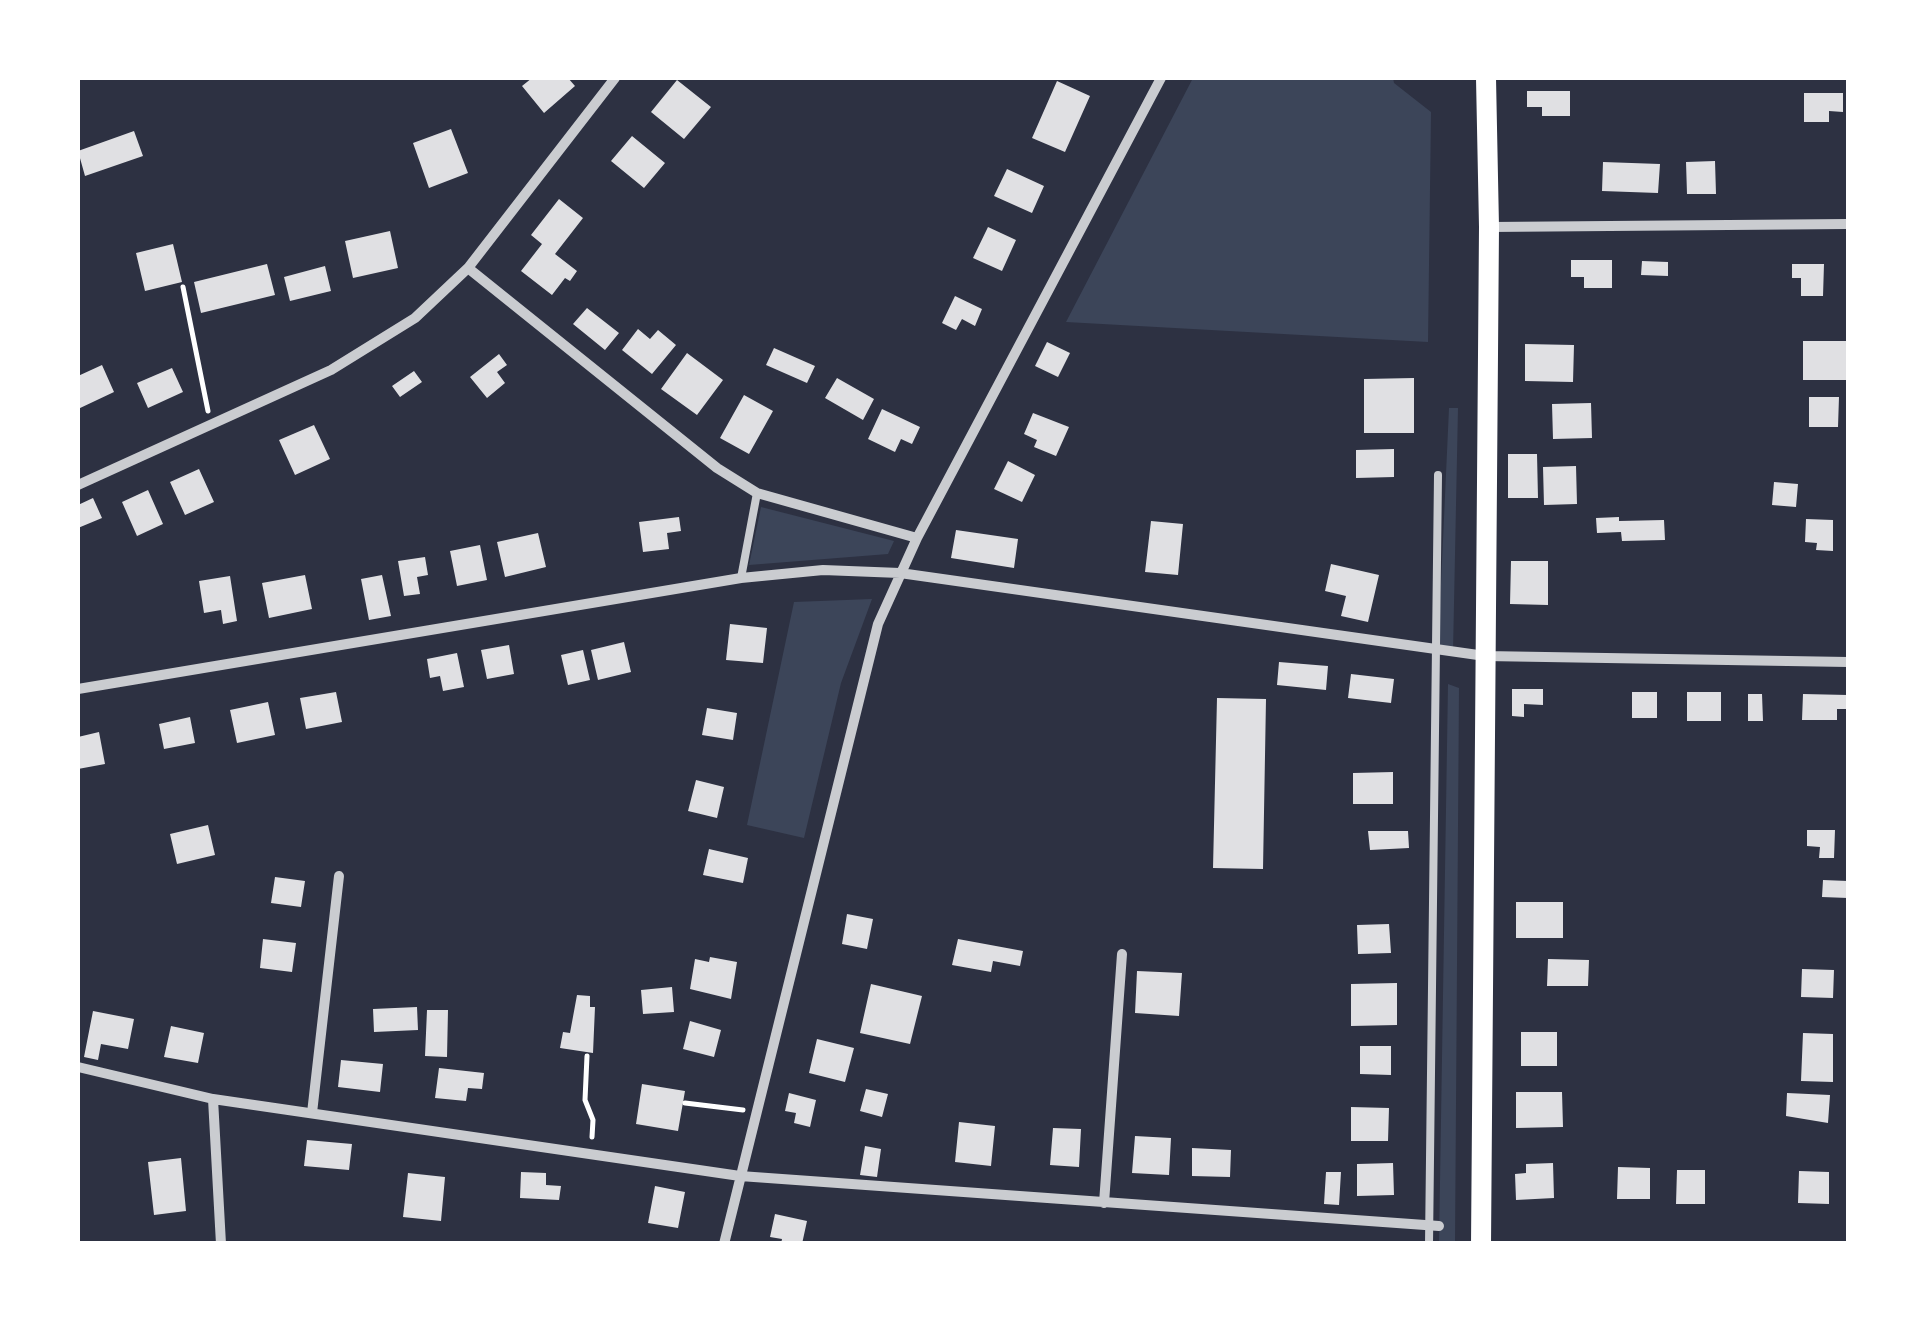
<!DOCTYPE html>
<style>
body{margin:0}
#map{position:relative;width:1926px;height:1321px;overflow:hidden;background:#2d3142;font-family:"Work Sans",sans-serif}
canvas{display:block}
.frame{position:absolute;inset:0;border:80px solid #fff;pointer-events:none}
</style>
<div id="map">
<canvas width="1926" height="1321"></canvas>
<div class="frame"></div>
</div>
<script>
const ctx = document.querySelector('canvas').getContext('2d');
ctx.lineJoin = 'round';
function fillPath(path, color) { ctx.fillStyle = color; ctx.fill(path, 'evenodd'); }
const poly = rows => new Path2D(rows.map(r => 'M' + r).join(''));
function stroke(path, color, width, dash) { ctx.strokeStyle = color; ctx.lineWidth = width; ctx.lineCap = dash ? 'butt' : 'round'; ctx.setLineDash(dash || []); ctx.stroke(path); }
const green = poly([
 [1193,78,1393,78,1394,83,1431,112,1428,342,1066,322],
 [1449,408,1458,408,1453,652,1438,650],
 [761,507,894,541,888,554,749,565],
 [872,599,841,683,804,838,747,825,794,602],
 [1448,684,1459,688,1455,1243,1439,1244]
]);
const building = poly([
 [532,78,568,78,575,86,544,113,522,86],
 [677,80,711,107,684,139,651,112],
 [1057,81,1090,96,1065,152,1032,138],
 [1527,91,1570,91,1570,116,1542,116,1542,107,1527,107],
 [1804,93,1843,93,1843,112,1829,111,1829,122,1804,122],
 [451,129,468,173,429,188,413,143],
 [134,131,143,156,85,176,78,151],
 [632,136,665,163,644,188,611,161],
 [1715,161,1716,194,1687,194,1686,162],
 [1603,162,1660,164,1658,193,1602,191],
 [1007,169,1044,186,1032,213,994,196],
 [559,199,583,218,555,254,577,271,570,281,565,278,552,295,521,271,542,244,531,235],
 [988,227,1016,240,1002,271,973,258],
 [390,231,398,268,353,278,345,241],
 [173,244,182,282,145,291,136,253],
 [1571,260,1612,260,1612,288,1584,288,1584,277,1571,277],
 [1642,261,1668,262,1668,276,1641,275],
 [267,264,275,295,201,313,194,282],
 [1792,264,1824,264,1823,296,1801,296,1801,278,1792,278],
 [325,266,331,291,290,301,284,277],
 [955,296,982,309,975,326,962,319,956,330,942,323],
 [587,308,619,333,605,350,573,324],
 [638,329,650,339,658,330,676,345,652,374,622,350],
 [1803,341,1846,341,1846,380,1803,380],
 [1047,342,1070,353,1058,377,1035,366],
 [1525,344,1574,345,1573,382,1525,381],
 [774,348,815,366,807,383,766,365],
 [687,353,723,380,697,415,661,389],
 [499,354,507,365,497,372,505,383,487,398,470,377],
 [102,365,114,392,78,409,78,376],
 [172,368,183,392,148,408,137,383],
 [414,371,422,382,400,397,392,386],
 [837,378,874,399,863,420,825,398],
 [1414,378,1414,433,1364,433,1364,379],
 [744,395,773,411,749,454,720,438],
 [1809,397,1839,397,1838,427,1809,427],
 [1591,403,1592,438,1553,439,1552,404],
 [882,409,920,427,912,444,901,439,895,452,868,439],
 [1033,413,1069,427,1056,456,1034,447,1037,440,1024,434],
 [314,425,330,459,295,475,279,440],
 [1394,449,1394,477,1356,478,1356,450],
 [1508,454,1537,454,1538,498,1508,498],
 [1008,461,1035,475,1022,502,994,489],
 [1576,466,1577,504,1544,505,1543,467],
 [199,469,214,502,185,515,170,482],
 [1774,482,1798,484,1796,507,1772,505],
 [148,490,163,524,137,536,122,502],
 [93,498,102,518,78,528,78,505],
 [679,517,681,531,667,533,669,549,643,552,639,522],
 [1619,517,1619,521,1664,520,1665,540,1622,541,1621,532,1597,533,1596,518],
 [1806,519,1833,520,1833,551,1816,550,1817,543,1805,542],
 [1151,521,1183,524,1178,575,1145,572],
 [956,530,1018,539,1014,568,951,558],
 [538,533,546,567,505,577,497,542],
 [480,545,487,580,457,586,450,551],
 [425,557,428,575,417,577,420,594,404,596,398,561],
 [1511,561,1548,561,1548,605,1510,604],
 [1331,564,1379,575,1368,622,1341,616,1346,596,1325,591],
 [305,575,312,609,269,618,262,583],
 [382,575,391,616,369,620,361,579],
 [230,576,237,621,223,624,221,610,204,613,199,581],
 [730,624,767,628,763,663,726,660],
 [624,642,631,672,598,680,591,650],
 [509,645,514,674,487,679,481,650],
 [583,650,590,680,568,685,561,655],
 [457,653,464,687,443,691,440,676,430,678,427,659],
 [1279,662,1328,666,1326,690,1277,685],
 [1351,674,1394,679,1391,703,1348,698],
 [1512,689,1543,689,1543,705,1524,704,1524,717,1512,716],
 [336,692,342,722,306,729,300,698],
 [1632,692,1657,692,1657,718,1632,718],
 [1687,692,1721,692,1721,721,1687,721],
 [1748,694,1762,694,1763,721,1748,721],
 [1803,694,1848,695,1848,709,1837,709,1837,720,1802,720],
 [1217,698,1266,699,1263,869,1213,868],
 [268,702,275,735,237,743,230,710],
 [707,708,737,713,733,740,702,735],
 [190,717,195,743,164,749,159,724],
 [99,732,105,764,78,769,78,737],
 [1393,772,1393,804,1353,804,1353,773],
 [696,780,724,787,717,818,688,811],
 [208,825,215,855,177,864,170,834],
 [1807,830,1835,830,1834,858,1819,858,1820,847,1807,846],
 [1368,831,1408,831,1409,848,1370,850],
 [709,849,748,858,743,883,703,875],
 [275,877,305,881,301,907,271,903],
 [1823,880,1848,881,1848,898,1822,897],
 [1516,902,1563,902,1563,938,1516,938],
 [847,914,873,919,867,949,842,944],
 [1389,924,1391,953,1358,954,1357,925],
 [263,939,296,943,292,972,260,968],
 [958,939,1023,951,1020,966,993,961,991,972,952,965],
 [710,957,737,962,731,999,690,989,695,959,709,962],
 [1548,959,1589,960,1588,986,1547,986],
 [1802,969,1834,970,1833,998,1801,997],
 [1137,971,1182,973,1179,1016,1135,1013],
 [1397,983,1397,1025,1351,1026,1351,984],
 [871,984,922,996,910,1044,860,1033],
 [672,987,674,1012,643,1014,641,990],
 [577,995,590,996,590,1007,595,1007,593,1053,560,1048,563,1032,570,1033],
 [417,1007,418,1030,374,1032,373,1009],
 [427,1010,448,1010,447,1057,425,1056],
 [93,1011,134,1019,128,1049,101,1044,98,1060,84,1057],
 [690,1021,721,1030,714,1057,683,1049],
 [171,1026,204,1033,198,1063,164,1057],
 [1521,1032,1557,1032,1557,1066,1521,1066],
 [1803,1033,1833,1034,1833,1082,1801,1081],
 [817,1039,854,1048,845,1082,809,1073],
 [1360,1046,1391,1046,1391,1075,1360,1074],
 [341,1060,383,1064,380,1092,338,1087],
 [439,1068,484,1073,482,1089,468,1088,466,1101,435,1098],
 [642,1084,685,1091,678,1131,636,1124],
 [866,1089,888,1094,882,1117,860,1111],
 [1516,1092,1562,1092,1563,1127,1516,1128],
 [789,1093,816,1100,810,1127,794,1123,796,1113,785,1111],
 [1787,1093,1830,1095,1828,1123,1786,1116],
 [1351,1107,1389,1108,1388,1141,1351,1141],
 [959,1122,995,1126,991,1166,955,1162],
 [1053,1128,1081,1129,1079,1167,1050,1165],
 [1135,1136,1171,1138,1169,1175,1132,1173],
 [307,1140,352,1144,349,1170,304,1166],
 [865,1146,881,1149,877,1177,860,1175],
 [1192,1148,1231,1150,1230,1177,1192,1176],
 [181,1158,186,1211,154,1215,148,1162],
 [1393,1163,1394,1195,1357,1196,1357,1164],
 [1553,1163,1554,1198,1516,1200,1515,1174,1526,1173,1526,1164],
 [1618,1167,1650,1168,1650,1199,1617,1199],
 [1677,1170,1705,1170,1705,1204,1676,1204],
 [1799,1171,1829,1172,1829,1204,1798,1203],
 [521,1172,546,1173,546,1185,561,1186,559,1200,520,1198],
 [1326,1172,1341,1172,1339,1205,1324,1204],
 [408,1173,445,1177,441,1221,403,1217],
 [655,1186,685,1192,678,1228,648,1223],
 [775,1214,807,1221,802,1244,781,1244,782,1239,770,1237]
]);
const path = poly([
 [183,287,208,411],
 [587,1056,585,1100,593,1120,592,1137],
 [685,1103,743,1110]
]);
const service = poly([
 [741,578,757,493],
 [1429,1244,1438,475]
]);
const minor = poly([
 [1490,227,1848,224],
 [468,268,717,468,757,493,917,538],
 [78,485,331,370,415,318,468,268,615,78],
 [78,689,741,578,823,570,900,573,1485,656,1848,662],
 [78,1067,213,1099,740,1176,1439,1226],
 [213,1099,221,1244],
 [312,1113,339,876],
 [1104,1203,1122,954],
 [724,1244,878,624,917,538,1161,78]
]);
const secondary = poly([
 [1481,1244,1489,227,1486,78]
]);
fillPath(green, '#3c4559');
fillPath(building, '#e0e0e3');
stroke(path, '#fff', 5);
stroke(service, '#caccd0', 8);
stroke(minor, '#caccd0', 10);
stroke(secondary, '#fff', 20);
</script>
